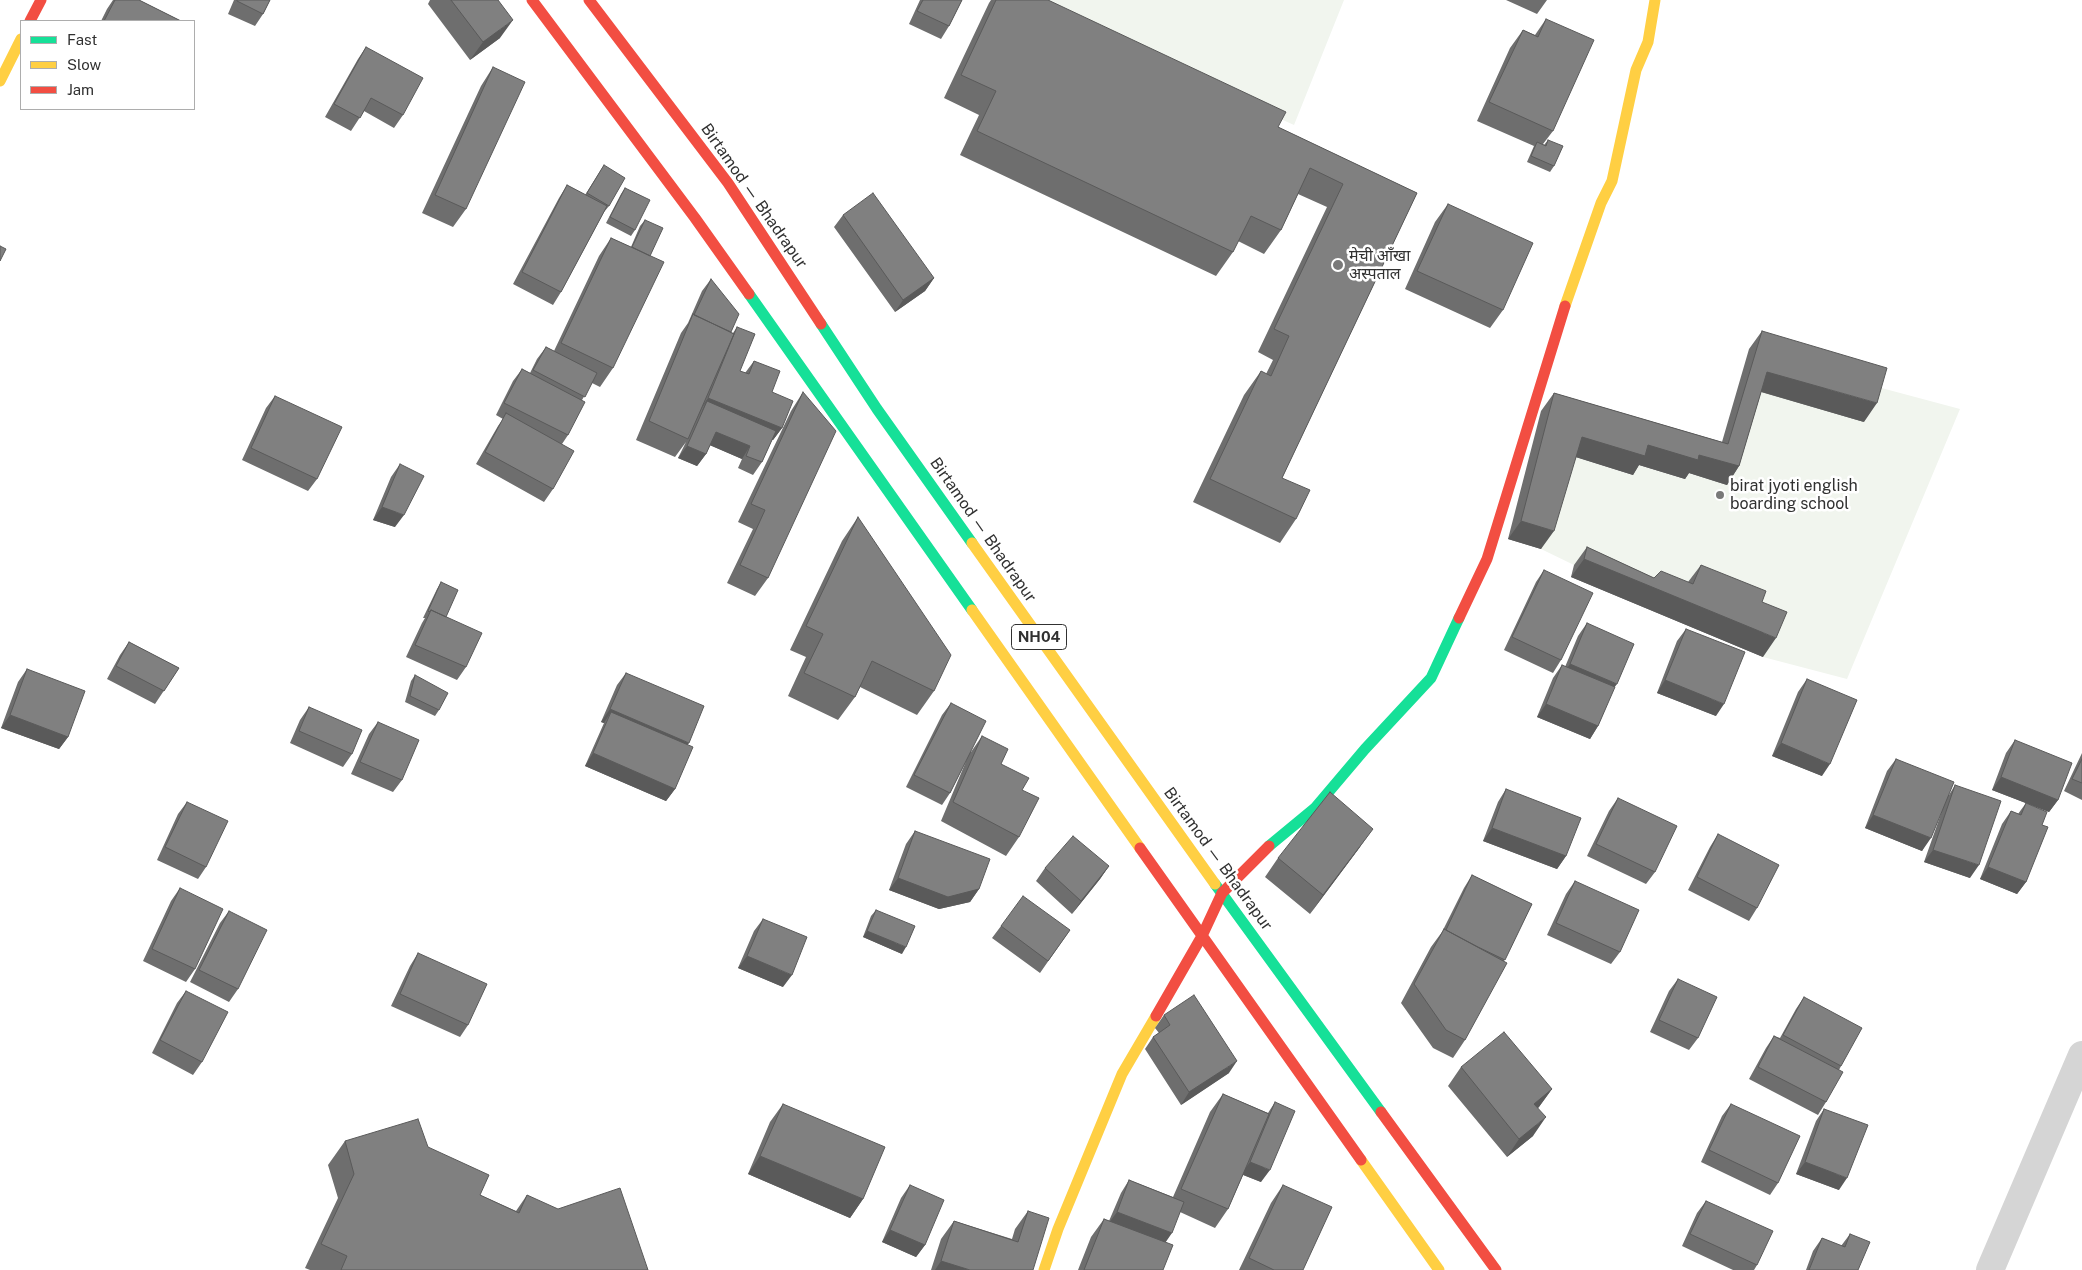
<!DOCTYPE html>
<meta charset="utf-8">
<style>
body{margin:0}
#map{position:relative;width:2082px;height:1270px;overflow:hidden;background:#fff;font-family:"Public Sans",sans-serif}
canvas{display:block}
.legend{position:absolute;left:20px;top:20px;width:175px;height:90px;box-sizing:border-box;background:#fff;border:1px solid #adadad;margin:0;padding:6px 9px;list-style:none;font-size:15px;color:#313131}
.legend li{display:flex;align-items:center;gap:10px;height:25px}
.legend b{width:25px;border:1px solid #adadad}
</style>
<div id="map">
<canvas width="2082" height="1270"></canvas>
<ul class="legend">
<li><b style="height:6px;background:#16e098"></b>Fast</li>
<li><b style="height:6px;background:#ffcf43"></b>Slow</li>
<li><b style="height:6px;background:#f24e42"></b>Jam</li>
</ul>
</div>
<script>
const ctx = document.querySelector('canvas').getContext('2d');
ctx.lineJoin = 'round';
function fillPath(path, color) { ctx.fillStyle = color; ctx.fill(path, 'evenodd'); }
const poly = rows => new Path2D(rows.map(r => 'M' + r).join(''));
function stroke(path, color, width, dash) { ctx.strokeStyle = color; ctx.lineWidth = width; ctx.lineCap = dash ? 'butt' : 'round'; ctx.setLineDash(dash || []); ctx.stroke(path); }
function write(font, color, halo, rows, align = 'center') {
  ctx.font = font + ' "Public Sans","Noto Sans Devanagari",sans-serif'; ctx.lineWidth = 5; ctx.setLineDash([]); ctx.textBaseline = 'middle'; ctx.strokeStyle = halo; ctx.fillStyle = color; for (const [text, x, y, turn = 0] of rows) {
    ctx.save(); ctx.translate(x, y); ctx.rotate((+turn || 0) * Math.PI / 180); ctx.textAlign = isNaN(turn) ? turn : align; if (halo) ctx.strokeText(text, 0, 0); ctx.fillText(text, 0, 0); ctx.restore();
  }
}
const green = poly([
 [1016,0,1344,0,1294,125],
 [1874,386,1960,409,1847,679,1763,657,1688,583,1574,565,1541,549,1569,455,1632,475,1635,464,1684,479,1687,473,1727,484,1755,390]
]);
const street = poly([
 [1990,1270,2082,1055]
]);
const fast = poly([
 [749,294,972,610],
 [821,324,877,409,972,543],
 [1269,846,1315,808,1365,749,1431,678,1459,618],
 [1215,884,1381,1112]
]);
const slow = poly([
 [0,81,21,39],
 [1565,306,1601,203,1612,181,1636,70,1648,42,1655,0],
 [972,543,1215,884],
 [972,610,1140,848],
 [1361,1160,1439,1270],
 [1044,1270,1058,1229,1122,1074,1156,1016]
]);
const jam = poly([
 [532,0,695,218,749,294],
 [589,0,728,183,821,324],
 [30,21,41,0],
 [1459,618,1487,559,1565,306],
 [1140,848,1361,1160],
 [1156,1016,1202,936,1222,893,1269,846],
 [1381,1112,1496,1270]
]);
const wall = poly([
 [113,0,139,0,181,21,101,21,107,9],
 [234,0,270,0,263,14,255,26,228,14],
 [430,0,498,0,500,38,470,60,428,4],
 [920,0,962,0,949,26,941,39,909,24],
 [991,0,1048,0,1278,127,1417,193,1282,478,1296,519,1280,543,1193,502,1244,395,1261,371,1266,374,1273,360,1258,352,1327,207,1298,194,1281,230,1264,254,1238,241,1233,252,1216,276,960,155,979,115,944,98,989,3],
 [1506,0,1547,0,1537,14],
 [1546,19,1553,131,1543,144,1544,145,1548,140,1554,166,1550,172,1527,162,1534,146,1477,121,1510,48,1523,30,1535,35],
 [366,47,403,115,394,128,364,111,351,131,325,117,358,59],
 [493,67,466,209,453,227,422,213,481,86],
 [604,165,609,206,604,212,561,292,553,305,513,284,559,198,567,185,585,195],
 [625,188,635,230,631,236,606,223,621,194],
 [1448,204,1503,310,1490,328,1405,289,1435,222],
 [843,215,934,278,925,291,895,312,834,227],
 [645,220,650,256,613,368,600,387,592,383,582,400,568,435,562,444,553,489,544,502,476,464,498,426,503,419,496,415,513,381,522,369,530,373,537,359,546,347,554,351,599,256,611,238,631,247,640,226],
 [711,279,731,332,733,333,737,327,740,371,745,373,754,361,772,392,782,428,773,440,772,440,762,462,753,475,738,468,742,459,710,445,706,454,697,466,678,458,686,442,675,457,636,440,681,333,688,323,702,291],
 [1762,331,1864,422,1761,392,1739,466,1727,485,1689,473,1685,479,1639,465,1633,475,1576,457,1541,549,1508,539,1541,411,1554,393,1722,442,1749,349],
 [803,392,768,578,755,596,727,583,753,529,738,522,791,411],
 [275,396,317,479,308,491,242,460,266,408],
 [400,464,395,527,373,520,391,477],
 [858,517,934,691,917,715,860,687,855,697,838,720,788,696,806,657,790,650,842,541],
 [1587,547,1654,578,1688,582,1701,565,1762,602,1763,657,1571,577,1574,565],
 [1544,570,1561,660,1553,673,1504,650,1536,582],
 [441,582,446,617,466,667,457,680,406,657,422,623,425,618,423,618,437,589],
 [1587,623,1614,687,1598,726,1590,739,1537,717,1553,678,1562,665,1565,667,1578,636],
 [1686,629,1716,716,1657,693,1677,641],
 [129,642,179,668,155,704,107,679,120,655],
 [27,669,68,737,59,749,1,728,18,682],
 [626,673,687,745,675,789,666,801,585,766,604,723,601,722,617,685],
 [415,675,439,710,435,716,405,702,411,681],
 [1807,679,1822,776,1772,756,1798,692],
 [951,703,971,752,982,736,1001,764,1022,790,1019,837,1006,856,941,821,967,759,950,793,942,805,906,787,942,715],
 [309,707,352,754,343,767,290,743,300,720],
 [378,722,402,780,393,792,351,774,369,734],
 [2015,740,2058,800,2049,812,1992,790,2006,753],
 [2082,753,2082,800,2064,791],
 [1896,759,1949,795,1955,785,1970,878,1924,862,1942,811,1922,851,1865,828,1887,771],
 [1506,789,1566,856,1557,869,1483,841,1498,802],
 [1618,798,1655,872,1646,884,1587,856,1609,811],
 [187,802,206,867,198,879,157,860,178,814],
 [2026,803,2042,825,2026,882,2017,894,1980,879,2002,824,2011,811,2018,814],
 [915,831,979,889,970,902,939,909,889,890,906,844],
 [1718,834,1757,908,1749,921,1688,890,1710,847],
 [1360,847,1310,914,1265,877,1278,858],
 [1109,866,1100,879,1072,914,1036,881,1045,868],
 [1472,875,1532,904,1465,1040,1453,1058,1433,1048,1401,1003,1431,947,1442,932,1464,888],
 [1575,881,1620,952,1611,964,1547,935,1566,894],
 [180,888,195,969,186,982,143,961,171,901],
 [876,910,902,954,863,937,871,916],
 [229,911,238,989,229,1002,190,982,220,923],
 [763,919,783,987,738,968,754,931],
 [1001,926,1070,930,1040,973,992,938],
 [418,953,468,1025,460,1037,391,1006,410,966],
 [1678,979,1698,1038,1689,1050,1650,1032,1669,991],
 [186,991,202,1062,193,1075,152,1053,177,1003],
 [1804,997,1841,1066,1839,1070,1826,1102,1818,1115,1749,1079,1766,1048,1774,1036,1780,1038,1796,1009],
 [1164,1015,1229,1073,1181,1105,1145,1049,1153,1037,1159,1033,1155,1028],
 [1461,1067,1552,1089,1538,1108,1533,1136,1507,1157,1448,1086],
 [1223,1094,1268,1113,1275,1102,1261,1182,1243,1175,1228,1209,1215,1228,1180,1212,1165,1243,1163,1270,1078,1270,1091,1237,1104,1219,1109,1221,1121,1193,1129,1180,1173,1197,1210,1112],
 [783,1104,863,1199,850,1218,748,1174,770,1122],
 [1731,1104,1778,1183,1770,1195,1701,1162,1722,1116],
 [1824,1109,1839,1190,1796,1174,1816,1121],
 [345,1141,428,1147,480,1195,516,1211,527,1195,648,1270,310,1270,305,1268,338,1198,328,1165],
 [910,1185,925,1245,916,1257,882,1242,901,1198],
 [1283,1185,1303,1270,1239,1270,1271,1203],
 [1706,1201,1757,1265,1754,1270,1733,1270,1682,1246,1697,1213],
 [1028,1211,1033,1270,931,1270,941,1239,954,1221,1012,1239,1015,1229],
 [1850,1234,1858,1270,1806,1270,1813,1251,1822,1238,1841,1246]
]);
const shadedWall = poly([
 [513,20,500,38,470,60,483,42],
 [934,278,925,291,895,312,903,300],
 [1767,372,1877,403,1864,422,1755,390],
 [708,398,782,428,773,440,702,411,707,401,700,410],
 [716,432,750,446,742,459,707,444],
 [1582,437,1648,445,1699,455,1739,466,1727,485,1689,473,1685,479,1639,465,1633,475,1569,455],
 [687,446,706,454,697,466,678,458],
 [382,507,404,515,395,527,373,520],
 [1521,521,1554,531,1541,549,1508,539],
 [1584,559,1776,638,1763,657,1571,577],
 [1570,664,1617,684,1608,696,1561,676],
 [1665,680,1724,704,1716,716,1657,693],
 [1546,704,1598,726,1590,739,1537,717],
 [610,709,689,743,680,756,611,712,604,723,601,722],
 [10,715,68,737,59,749,1,728],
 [1781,743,1830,764,1822,776,1772,756],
 [593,753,675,789,666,801,585,766],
 [2001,777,2058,800,2049,812,1992,790],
 [1873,815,1931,838,1922,851,1865,828],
 [1492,828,1566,856,1557,869,1483,841],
 [1373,829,1360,847,1310,914,1323,895],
 [1933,850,1979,865,1970,878,1924,862],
 [1109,866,1100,879,1072,914,1081,901],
 [1988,867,2026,882,2017,894,1980,879],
 [898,878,979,889,970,902,939,909,889,890],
 [867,931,906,947,902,954,863,937],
 [747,956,792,975,783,987,738,968],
 [1237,1061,1229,1073,1181,1105,1189,1092],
 [1552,1089,1539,1107,1522,1122,1534,1104],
 [1546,1117,1533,1136,1507,1157,1519,1139],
 [760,1156,863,1199,850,1218,748,1174],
 [1250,1162,1270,1170,1261,1182,1241,1174],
 [1805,1162,1847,1178,1839,1190,1796,1174],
 [1117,1212,1172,1233,1163,1246,1108,1224],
 [890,1230,925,1245,916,1257,882,1242],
 [941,1261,970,1270,935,1270]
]);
const building = poly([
 [115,0,139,0,181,21,104,21,115,0],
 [237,0,270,0,263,14,237,1,237,0],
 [451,0,498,0,513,20,483,42,451,0],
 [923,0,962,0,949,26,917,11,923,0],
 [996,0,1048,0,1286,112,1278,127,1417,193,1282,478,1310,490,1296,519,1210,479,1261,371,1271,376,1289,336,1274,329,1343,184,1310,168,1281,230,1251,216,1233,252,977,131,996,91,961,75,996,0],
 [1546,19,1594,40,1553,131,1489,102,1523,30,1538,37,1546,19],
 [366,47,423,78,403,115,371,98,360,118,334,104,366,47],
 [493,67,525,82,466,209,435,195,493,67],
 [1548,140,1563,146,1554,166,1531,156,1537,142,1546,146,1548,140],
 [604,165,625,178,609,206,587,193,604,165],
 [567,185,607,206,561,292,522,272,567,185],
 [625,188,650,200,635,230,610,217,625,188],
 [873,193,934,278,903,300,843,215,873,193],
 [1448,204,1533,243,1503,310,1417,271,1448,204],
 [645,220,663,228,650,256,632,247,645,220],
 [611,238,664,262,613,368,561,343,611,238],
 [0,246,6,249,0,261,0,246],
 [711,279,739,314,731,332,694,315,711,279],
 [693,314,734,334,688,439,649,421,693,314],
 [737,327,755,334,740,371,749,374,754,361,780,371,772,392,793,401,782,428,708,398,737,327],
 [1762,331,1887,368,1877,403,1767,372,1739,466,1699,455,1698,460,1648,445,1645,456,1582,437,1554,531,1521,521,1554,393,1728,444,1762,331],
 [546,347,597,373,585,397,533,370,546,347],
 [522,369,585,402,568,435,504,403,522,369],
 [803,392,836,431,768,578,740,565,765,510,751,504,803,392],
 [275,396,342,427,317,479,251,448,275,396],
 [707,401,776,431,762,462,746,456,750,446,716,432,706,454,687,446,707,401],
 [506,413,574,451,553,489,485,452,506,413],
 [400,464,424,476,404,515,382,507,400,464],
 [858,517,951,655,934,691,872,661,855,697,804,673,823,634,806,626,858,517],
 [1587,547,1654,578,1661,571,1693,584,1701,565,1766,591,1762,602,1787,612,1776,638,1584,559,1587,547],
 [1544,570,1593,593,1561,660,1512,637,1544,570],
 [441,582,458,590,446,617,431,610,429,612,428,611,441,582],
 [431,610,482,633,466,667,415,645,431,610],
 [1587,623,1634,644,1617,684,1570,664,1587,623],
 [1686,629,1745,652,1724,704,1665,680,1686,629],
 [129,642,179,668,164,691,116,666,129,642],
 [1562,665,1615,687,1598,726,1546,704,1562,665],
 [27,669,85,691,68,737,10,715,27,669],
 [626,673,704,706,689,743,610,709,626,673],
 [415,675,448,693,439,710,410,696,415,675],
 [1807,679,1857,700,1830,764,1781,743,1807,679],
 [951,703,986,721,950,793,914,775,951,703],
 [309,707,362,730,352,754,299,731,309,707],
 [611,712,693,747,675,789,593,753,611,712],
 [378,722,419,740,402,780,360,762,378,722],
 [982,736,1008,749,1001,764,1029,778,1022,790,1039,798,1019,837,953,802,982,736],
 [2015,740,2072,763,2058,800,2001,777,2015,740],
 [1896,759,1954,782,1931,838,1873,815,1896,759],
 [2082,759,2082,783,2072,779,2082,759],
 [1955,785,2001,801,1979,865,1933,850,1955,785],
 [1506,789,1581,818,1566,856,1492,828,1506,789],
 [1330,792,1373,829,1323,895,1278,858,1330,792],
 [1618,798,1677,826,1655,872,1596,844,1618,798],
 [187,802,228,821,206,867,165,847,187,802],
 [2026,803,2047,812,2042,825,2048,827,2026,882,1988,867,2011,811,2021,815,2026,803],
 [915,831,990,859,979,889,948,897,898,878,915,831],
 [1718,834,1779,865,1757,908,1697,877,1718,834],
 [1073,836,1109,866,1081,901,1045,868,1073,836],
 [1472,875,1532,904,1505,960,1478,947,1446,930,1472,875],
 [1575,881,1639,910,1620,952,1556,923,1575,881],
 [180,888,223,909,195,969,152,949,180,888],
 [1023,896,1070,930,1048,961,1001,926,1023,896],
 [876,910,915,926,906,947,867,931,876,910],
 [229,911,267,930,238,989,199,970,229,911],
 [763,919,807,937,792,975,747,956,763,919],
 [1444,929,1507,963,1465,1040,1446,1030,1414,984,1444,929],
 [418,953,487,984,468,1025,400,994,418,953],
 [1678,979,1717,997,1698,1038,1659,1020,1678,979],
 [186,991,228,1012,202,1062,160,1040,186,991],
 [1194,995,1237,1061,1189,1092,1153,1037,1170,1025,1164,1015,1194,995],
 [1804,997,1862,1028,1841,1066,1783,1035,1804,997],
 [1504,1032,1552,1089,1534,1104,1546,1117,1519,1139,1461,1067,1504,1032],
 [1774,1036,1843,1072,1826,1102,1758,1067,1774,1036],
 [1223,1094,1269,1114,1228,1209,1181,1189,1223,1094],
 [1275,1102,1295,1111,1270,1170,1250,1162,1275,1102],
 [783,1104,885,1147,863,1199,760,1156,783,1104],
 [1731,1104,1800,1136,1778,1183,1709,1150,1731,1104],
 [1824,1109,1868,1125,1847,1178,1805,1162,1824,1109],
 [418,1119,428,1147,489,1175,480,1195,519,1213,527,1195,558,1209,620,1188,648,1270,341,1270,347,1256,321,1244,354,1174,345,1141,418,1119],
 [1129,1180,1184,1202,1172,1233,1117,1212,1129,1180],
 [910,1185,944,1200,925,1245,890,1230,910,1185],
 [1283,1185,1332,1207,1303,1270,1274,1270,1249,1258,1283,1185],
 [1706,1201,1773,1231,1757,1265,1690,1234,1706,1201],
 [1028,1211,1049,1218,1033,1270,970,1270,941,1261,954,1221,1018,1242,1028,1211],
 [1104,1219,1173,1245,1163,1270,1084,1270,1104,1219],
 [1850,1234,1870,1242,1858,1270,1809,1270,1822,1238,1845,1247,1850,1234]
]);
const markers = [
 [1338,265,6,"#797979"],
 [1720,495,5,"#797979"]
];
const shields = [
 [1039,637,55]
];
const shieldNames = [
 ["NH04",1039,637]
];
const streetNames = [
 ["Birtamod — Bhadrapur",754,196,55],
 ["Birtamod — Bhadrapur",983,530,55],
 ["Birtamod — Bhadrapur",1218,859,54]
];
const poiNames = [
 ["मेची आँखा",1349,256],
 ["अस्पताल",1349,274],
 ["birat jyoti english",1730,486],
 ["boarding school",1730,504]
];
fillPath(green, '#f1f5ee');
stroke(street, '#d5d5d5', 28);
stroke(fast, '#16e098', 11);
stroke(slow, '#ffcf43', 11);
stroke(jam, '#f24e42', 11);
fillPath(wall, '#6e6e6e');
fillPath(shadedWall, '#5a5a5a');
fillPath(building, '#808080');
stroke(building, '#5a5a5a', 1);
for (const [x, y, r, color] of markers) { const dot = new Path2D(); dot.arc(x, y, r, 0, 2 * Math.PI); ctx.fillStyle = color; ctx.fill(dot); stroke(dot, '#fff', 2); }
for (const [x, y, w] of shields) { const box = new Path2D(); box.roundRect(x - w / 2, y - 12.5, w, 25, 4); ctx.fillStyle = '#fff'; ctx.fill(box); stroke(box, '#313131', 1); }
write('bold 15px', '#313131', null, shieldNames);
write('16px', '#313131', '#fff', streetNames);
write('16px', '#313131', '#fff', poiNames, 'left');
</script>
